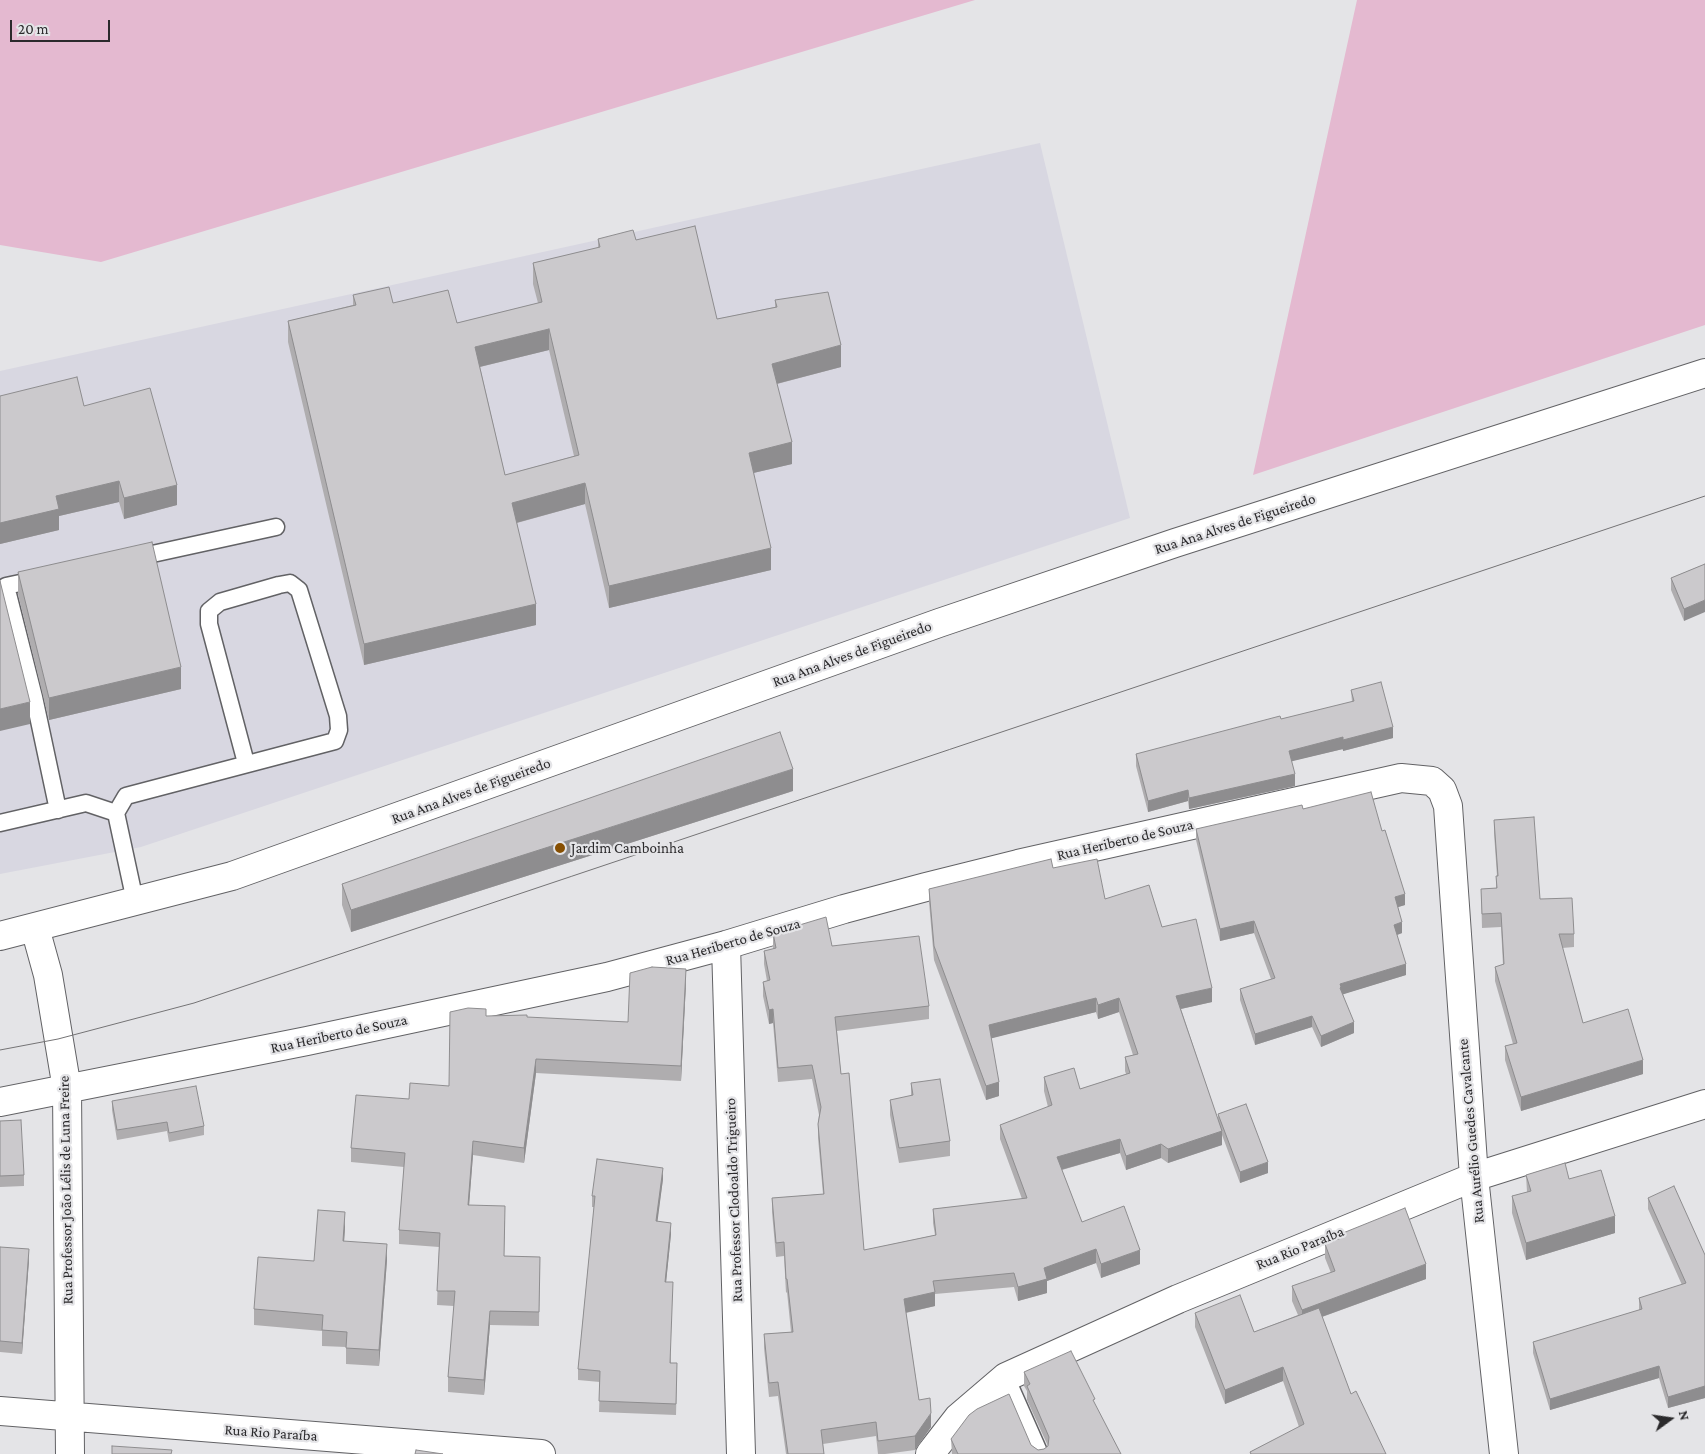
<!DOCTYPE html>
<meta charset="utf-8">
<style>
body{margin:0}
#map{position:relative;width:1705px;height:1454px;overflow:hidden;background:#e4e4e7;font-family:"Crimson Pro",serif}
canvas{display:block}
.north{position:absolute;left:1645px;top:1394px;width:50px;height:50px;-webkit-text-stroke:4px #e4e4e7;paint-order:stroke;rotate:76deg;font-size:14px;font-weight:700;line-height:20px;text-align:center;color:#2b2a2c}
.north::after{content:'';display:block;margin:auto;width:18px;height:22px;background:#2b2a2c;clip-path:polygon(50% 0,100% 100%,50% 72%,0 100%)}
.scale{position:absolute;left:10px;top:20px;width:100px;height:22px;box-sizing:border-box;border:2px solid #2b2a2c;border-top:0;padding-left:6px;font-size:15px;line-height:18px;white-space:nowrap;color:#2b2a2c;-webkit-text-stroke:4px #e4e4e7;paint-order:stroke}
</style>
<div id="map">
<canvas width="1705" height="1454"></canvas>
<div class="north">N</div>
<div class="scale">20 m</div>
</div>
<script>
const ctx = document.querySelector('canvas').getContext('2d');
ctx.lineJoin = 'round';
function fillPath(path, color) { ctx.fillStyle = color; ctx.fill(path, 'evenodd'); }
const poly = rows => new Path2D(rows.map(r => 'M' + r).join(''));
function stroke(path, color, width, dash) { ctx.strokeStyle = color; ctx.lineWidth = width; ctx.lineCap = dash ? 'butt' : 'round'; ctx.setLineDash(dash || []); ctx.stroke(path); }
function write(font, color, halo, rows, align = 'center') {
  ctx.font = font + ' "Crimson Pro",serif'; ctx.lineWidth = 4.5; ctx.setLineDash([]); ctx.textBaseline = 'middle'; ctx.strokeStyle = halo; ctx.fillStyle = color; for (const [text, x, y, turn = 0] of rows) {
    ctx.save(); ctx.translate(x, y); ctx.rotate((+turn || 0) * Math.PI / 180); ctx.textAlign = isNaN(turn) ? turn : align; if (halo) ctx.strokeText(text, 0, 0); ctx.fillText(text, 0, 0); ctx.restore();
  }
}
const built = poly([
 [1040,143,1130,518,141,847,0,874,0,371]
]);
const green = poly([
 [0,0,975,0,101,262,0,245],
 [1357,0,1705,0,1705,325,1253,475]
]);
const lane = poly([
 [134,558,276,527],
 [39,579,6,586,34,697,58,810],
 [0,823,86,803,116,813],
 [135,901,116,813,126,796,335,741,339,730,338,716,299,590,290,583,279,585,220,602,209,611,209,624,246,763],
 [1006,1377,1040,1454]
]);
const street = poly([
 [35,928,48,975,67,1089,70,1454],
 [0,936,232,876,939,623,1175,543,1705,373],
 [726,945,741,1454],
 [0,1102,307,1041,607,977,726,945,844,909,926,887,1018,864,1401,778,1432,781,1442,790,1448,806,1474,1177,1504,1454],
 [0,1411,541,1454],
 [930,1454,958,1418,1006,1377,1178,1299,1474,1177,1705,1104]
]);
const tram = poly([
 [0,1050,58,1039,194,1003,1705,496]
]);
const wall = poly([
 [598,239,636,240,717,319,775,307,775,300,841,367,777,384,792,464,753,473,771,570,609,608,585,504,517,523,536,625,364,665,288,342,288,321,353,305,353,295,393,303,457,323,538,303,533,284,533,263,598,248],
 [549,350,574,456,505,475,480,367],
 [0,396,84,406,177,505,124,519,119,502,59,516,59,530,0,544],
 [1705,564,1684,621,1671,590,1671,578],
 [18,572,181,689,49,720,18,594],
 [1351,690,1393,738,1343,751,1343,749,1291,761,1295,786,1189,809,1188,801,1148,812,1136,766,1136,754,1352,702],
 [793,791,351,932,342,905,342,884],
 [1303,809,1382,831,1405,905,1398,907,1402,933,1397,935,1406,975,1343,994,1354,1033,1321,1047,1312,1027,1255,1045,1240,1000,1240,989,1271,979,1254,933,1220,941,1196,840,1196,829],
 [1494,820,1540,899,1574,934,1574,947,1562,948,1583,1023,1643,1074,1521,1111,1505,1060,1505,1046,1513,1044,1495,981,1495,967,1503,965,1501,927,1482,928,1481,889,1496,888,1496,876,1497,876,1494,833],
 [1053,868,1105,899,1162,927,1212,1002,1181,1009,1218,1120,1218,1114,1268,1173,1240,1183,1222,1135,1222,1145,1168,1163,1161,1158,1126,1170,1120,1153,1062,1170,1082,1222,1140,1264,1101,1278,1096,1263,1047,1281,1047,1293,1018,1301,1014,1287,935,1294,935,1306,906,1313,919,1400,931,1427,915,1450,885,1454,878,1454,876,1436,823,1444,824,1454,786,1454,778,1396,769,1397,764,1348,764,1334,791,1332,787,1292,786,1293,784,1256,776,1257,772,1212,772,1198,823,1194,818,1138,818,1124,819,1115,812,1079,778,1082,773,1023,769,1024,763,996,763,982,767,981,764,964,764,951,773,949,773,933,832,946,929,1006,929,1019,837,1031,841,1074,864,1250,935,1235,933,1223,933,1209,1022,1199,1000,1139,1000,1125,1048,1107,1044,1091,1044,1077,1080,1089,1126,1074,1125,1071,1125,1057,1133,1055,1119,1012,1098,1019,1096,1012,991,1038,999,1096,986,1100,934,960,929,902,929,889],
 [686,983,681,1081,536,1073,524,1163,473,1155,469,1205,505,1221,504,1256,540,1257,539,1326,490,1325,484,1395,448,1392,448,1377,454,1306,437,1305,439,1247,399,1244,399,1230,404,1167,351,1162,351,1148,409,1099,449,1086,486,1016,628,1022],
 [911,1083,950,1141,950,1156,899,1163,890,1115,890,1100,911,1096],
 [112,1101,204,1126,204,1135,169,1142,167,1131,117,1140,112,1110],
 [0,1121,24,1175,24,1186,0,1187],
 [1526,1175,1569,1179,1615,1233,1526,1260,1512,1213,1512,1196,1527,1192],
 [663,1179,657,1221,671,1234,666,1282,671,1363,677,1375,676,1415,599,1412,600,1382,578,1380,578,1369,594,1207,592,1207,592,1196],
 [1648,1198,1705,1255,1705,1398,1668,1408,1659,1378,1550,1410,1533,1353,1533,1342,1639,1310,1639,1298,1682,1285,1648,1209],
 [345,1228,344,1241,387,1260,379,1366,346,1364,346,1347,322,1346,322,1331,254,1325,254,1309,314,1261],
 [1343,1233,1426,1279,1322,1317,1351,1394,1386,1454,1250,1454,1250,1452,1299,1427,1283,1381,1225,1404,1195,1327,1195,1313,1254,1332,1298,1315,1292,1301,1292,1286,1331,1273,1325,1258,1325,1244,1343,1238],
 [0,1247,29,1260,22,1354,0,1352],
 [1024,1372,1095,1405,1121,1454,952,1454,951,1439,1031,1445,1038,1450,1044,1449,1048,1446,1027,1400,1027,1391,1024,1386]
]);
const shadedWall = poly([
 [549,329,549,350,475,368,475,347],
 [841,345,841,367,772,385,772,364],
 [792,442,792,464,749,474,749,453],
 [119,481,119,502,59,516,59,530,0,544,0,523,56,496],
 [585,483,585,504,512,524,512,503],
 [177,485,177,505,124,519,124,498],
 [771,548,771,570,609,608,609,586],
 [1705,600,1705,612,1684,621,1684,609],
 [536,604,536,625,364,665,364,644],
 [181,667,181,689,49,720,49,698],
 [30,702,30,724,0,731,0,709],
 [1393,727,1393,738,1343,751,1343,740],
 [1343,737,1343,749,1289,762,1289,751],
 [793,769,793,791,351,932,351,910],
 [1295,774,1295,786,1189,809,1189,798],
 [1188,790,1188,801,1148,812,1148,801],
 [1405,894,1405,905,1395,908,1395,897],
 [1254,921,1254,933,1220,941,1220,929],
 [1402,922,1402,933,1394,936,1394,925],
 [1406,964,1406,975,1341,995,1340,999,1340,984],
 [686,969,686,983,681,1081,681,1066],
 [1212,988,1212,1002,1176,1010,1176,996],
 [1096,998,1096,1012,989,1039,989,1025],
 [1119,998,1119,1012,1098,1019,1098,1005],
 [773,1009,773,1023,769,1024,769,1010],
 [1312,1016,1312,1027,1255,1045,1255,1034],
 [1354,1022,1354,1033,1321,1047,1321,1036],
 [536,1059,536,1073,524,1163,524,1148],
 [1643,1060,1643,1074,1521,1111,1521,1097],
 [999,1082,999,1096,986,1100,986,1086],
 [1222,1131,1222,1145,1168,1163,1168,1149],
 [1120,1139,1120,1153,1057,1171,1057,1157],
 [473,1141,473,1155,468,1219,468,1205],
 [1161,1144,1161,1158,1126,1170,1126,1156],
 [1268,1162,1268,1173,1240,1183,1240,1172],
 [663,1168,663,1179,656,1233,656,1221],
 [345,1212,345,1228,343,1257,343,1241],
 [1615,1216,1615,1233,1526,1260,1526,1243],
 [671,1223,671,1234,665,1293,665,1282],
 [387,1244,387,1260,379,1366,379,1350],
 [29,1249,29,1260,22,1354,22,1343],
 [1096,1249,1096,1263,1047,1281,1047,1293,1018,1301,1018,1287,1044,1268],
 [1140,1250,1140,1264,1101,1278,1101,1264],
 [1426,1264,1426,1279,1302,1324,1302,1310],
 [935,1292,935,1306,904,1313,904,1299],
 [490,1311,490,1325,484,1395,484,1380],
 [1659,1366,1659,1378,1550,1410,1550,1399],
 [1283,1367,1283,1381,1225,1404,1225,1390],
 [1705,1386,1705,1398,1668,1408,1668,1397],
 [931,1413,931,1427,915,1450,915,1436]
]);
const building = poly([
 [695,226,717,319,777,307,775,300,828,292,841,345,772,364,792,442,749,453,771,548,609,586,585,483,512,503,536,604,364,644,288,321,356,305,353,295,389,287,393,303,448,290,457,323,542,302,533,263,600,247,598,239,633,230,636,240,695,226],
 [549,329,579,455,505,475,475,347,549,329],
 [77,377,84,406,150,388,177,485,124,498,119,481,56,496,59,509,0,523,0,396,77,377],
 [152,542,181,667,49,698,18,572,152,542],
 [1705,564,1705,600,1684,609,1671,578,1705,564],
 [0,581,30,702,0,709,0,581],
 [1381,682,1393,727,1343,740,1343,737,1289,751,1295,774,1189,798,1188,790,1148,801,1136,754,1280,716,1281,719,1354,701,1351,690,1381,682],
 [780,732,793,769,351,910,342,884,780,732],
 [1371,792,1382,831,1385,830,1405,894,1395,897,1402,922,1394,925,1406,964,1340,984,1341,987,1340,988,1354,1022,1321,1036,1312,1016,1255,1034,1240,989,1275,978,1254,921,1220,929,1196,829,1302,805,1303,809,1371,792],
 [1534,817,1540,899,1572,898,1574,934,1559,934,1583,1023,1628,1009,1643,1060,1521,1097,1505,1046,1517,1043,1495,967,1504,964,1501,913,1482,914,1481,889,1497,888,1496,876,1498,876,1494,820,1534,817],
 [1051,859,1053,868,1097,859,1105,899,1149,885,1162,927,1196,919,1212,988,1176,996,1222,1131,1168,1149,1161,1144,1126,1156,1120,1139,1057,1157,1082,1222,1124,1206,1140,1250,1101,1264,1096,1249,1044,1268,1047,1279,1018,1287,1014,1273,933,1281,935,1292,904,1299,919,1400,930,1398,931,1413,915,1436,878,1441,876,1422,821,1430,824,1454,788,1454,778,1382,769,1383,764,1334,793,1332,787,1279,786,1279,784,1242,776,1243,772,1198,824,1194,818,1124,821,1107,812,1065,778,1068,773,1009,769,1010,763,982,770,980,764,951,776,948,773,933,826,917,832,946,919,936,929,1006,835,1017,841,1074,849,1073,864,1250,936,1235,933,1209,1027,1198,1000,1125,1052,1105,1044,1077,1074,1068,1080,1089,1130,1073,1125,1057,1138,1054,1119,998,1098,1005,1096,998,989,1025,999,1082,986,1086,934,946,929,889,1051,859],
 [652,967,686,969,681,1066,536,1059,524,1148,473,1141,468,1205,505,1206,504,1256,540,1257,539,1312,490,1311,484,1380,448,1377,455,1291,437,1291,440,1233,399,1230,405,1153,351,1148,356,1095,409,1099,410,1083,449,1086,450,1012,468,1008,486,1009,486,1016,527,1015,527,1017,628,1022,630,973,652,967],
 [940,1079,950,1141,899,1148,890,1100,913,1095,911,1083,940,1079],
 [196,1086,204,1126,169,1133,167,1122,117,1130,112,1101,196,1086],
 [1246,1104,1268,1162,1240,1172,1218,1114,1246,1104],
 [21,1120,24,1175,0,1176,0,1121,21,1120],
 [597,1159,663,1168,656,1221,671,1223,665,1282,673,1282,670,1363,677,1363,676,1404,599,1401,600,1371,578,1369,595,1196,592,1196,597,1159],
 [1565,1163,1569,1179,1601,1170,1615,1216,1526,1243,1512,1196,1531,1191,1526,1175,1565,1163],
 [1674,1186,1705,1255,1705,1386,1668,1397,1659,1366,1550,1399,1533,1342,1642,1309,1639,1298,1686,1283,1648,1198,1674,1186],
 [1405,1208,1426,1264,1302,1310,1292,1286,1335,1271,1325,1244,1344,1237,1343,1233,1405,1208],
 [318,1210,345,1212,343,1241,387,1244,379,1350,346,1348,347,1332,322,1330,323,1315,254,1309,258,1257,314,1261,318,1210],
 [0,1247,29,1249,22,1343,0,1341,0,1247],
 [1240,1295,1254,1332,1319,1308,1351,1394,1356,1391,1386,1454,1251,1454,1250,1452,1304,1424,1283,1367,1225,1390,1195,1313,1240,1295],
 [1071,1351,1095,1399,1093,1400,1121,1454,958,1454,951,1439,969,1415,977,1409,1009,1394,1031,1445,1038,1450,1044,1449,1048,1446,1049,1437,1027,1386,1030,1384,1024,1372,1071,1351],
 [112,1446,172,1450,171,1454,112,1454,112,1446],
 [416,1450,443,1454,415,1454,416,1450]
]);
const markers = [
 [560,848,6,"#874f02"]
];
const streetNames = [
 ["Rua Ana Alves de Figueiredo",1235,524,-18],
 ["Rua Ana Alves de Figueiredo",852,654,-20],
 ["Rua Ana Alves de Figueiredo",471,791,-20],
 ["Rua Heriberto de Souza",1125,840,-13],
 ["Rua Heriberto de Souza",733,942,-16],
 ["Rua Heriberto de Souza",339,1034,-12],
 ["Rua Aurélio Guedes Cavalcante",1471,1131,-95],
 ["Rua Professor João Lélis de Luna Freire",66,1190,-91],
 ["Rua Professor Clodoaldo Trigueiro",734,1200,-92],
 ["Rua Rio Paraíba",1300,1248,-22],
 ["Rua Rio Paraíba",271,1433,4]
];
const poiNames = [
 ["Jardim Camboinha",571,848]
];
fillPath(built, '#d8d7e1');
fillPath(green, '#e4b9d0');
stroke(lane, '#626265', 19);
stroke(street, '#626265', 30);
stroke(lane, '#fff', 16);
stroke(street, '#fff', 28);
stroke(tram, '#747375', 1);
fillPath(wall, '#afadaf');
fillPath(shadedWall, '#8e8d8f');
fillPath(building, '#cbc9cc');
stroke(building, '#8e8d8f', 1);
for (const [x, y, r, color] of markers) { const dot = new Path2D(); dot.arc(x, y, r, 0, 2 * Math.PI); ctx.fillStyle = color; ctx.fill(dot); stroke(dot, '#e4e4e7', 2); }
write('15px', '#2b2a2c', '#e4e4e7', streetNames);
write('15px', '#2b2a2c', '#e4e4e7', poiNames, 'left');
</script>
